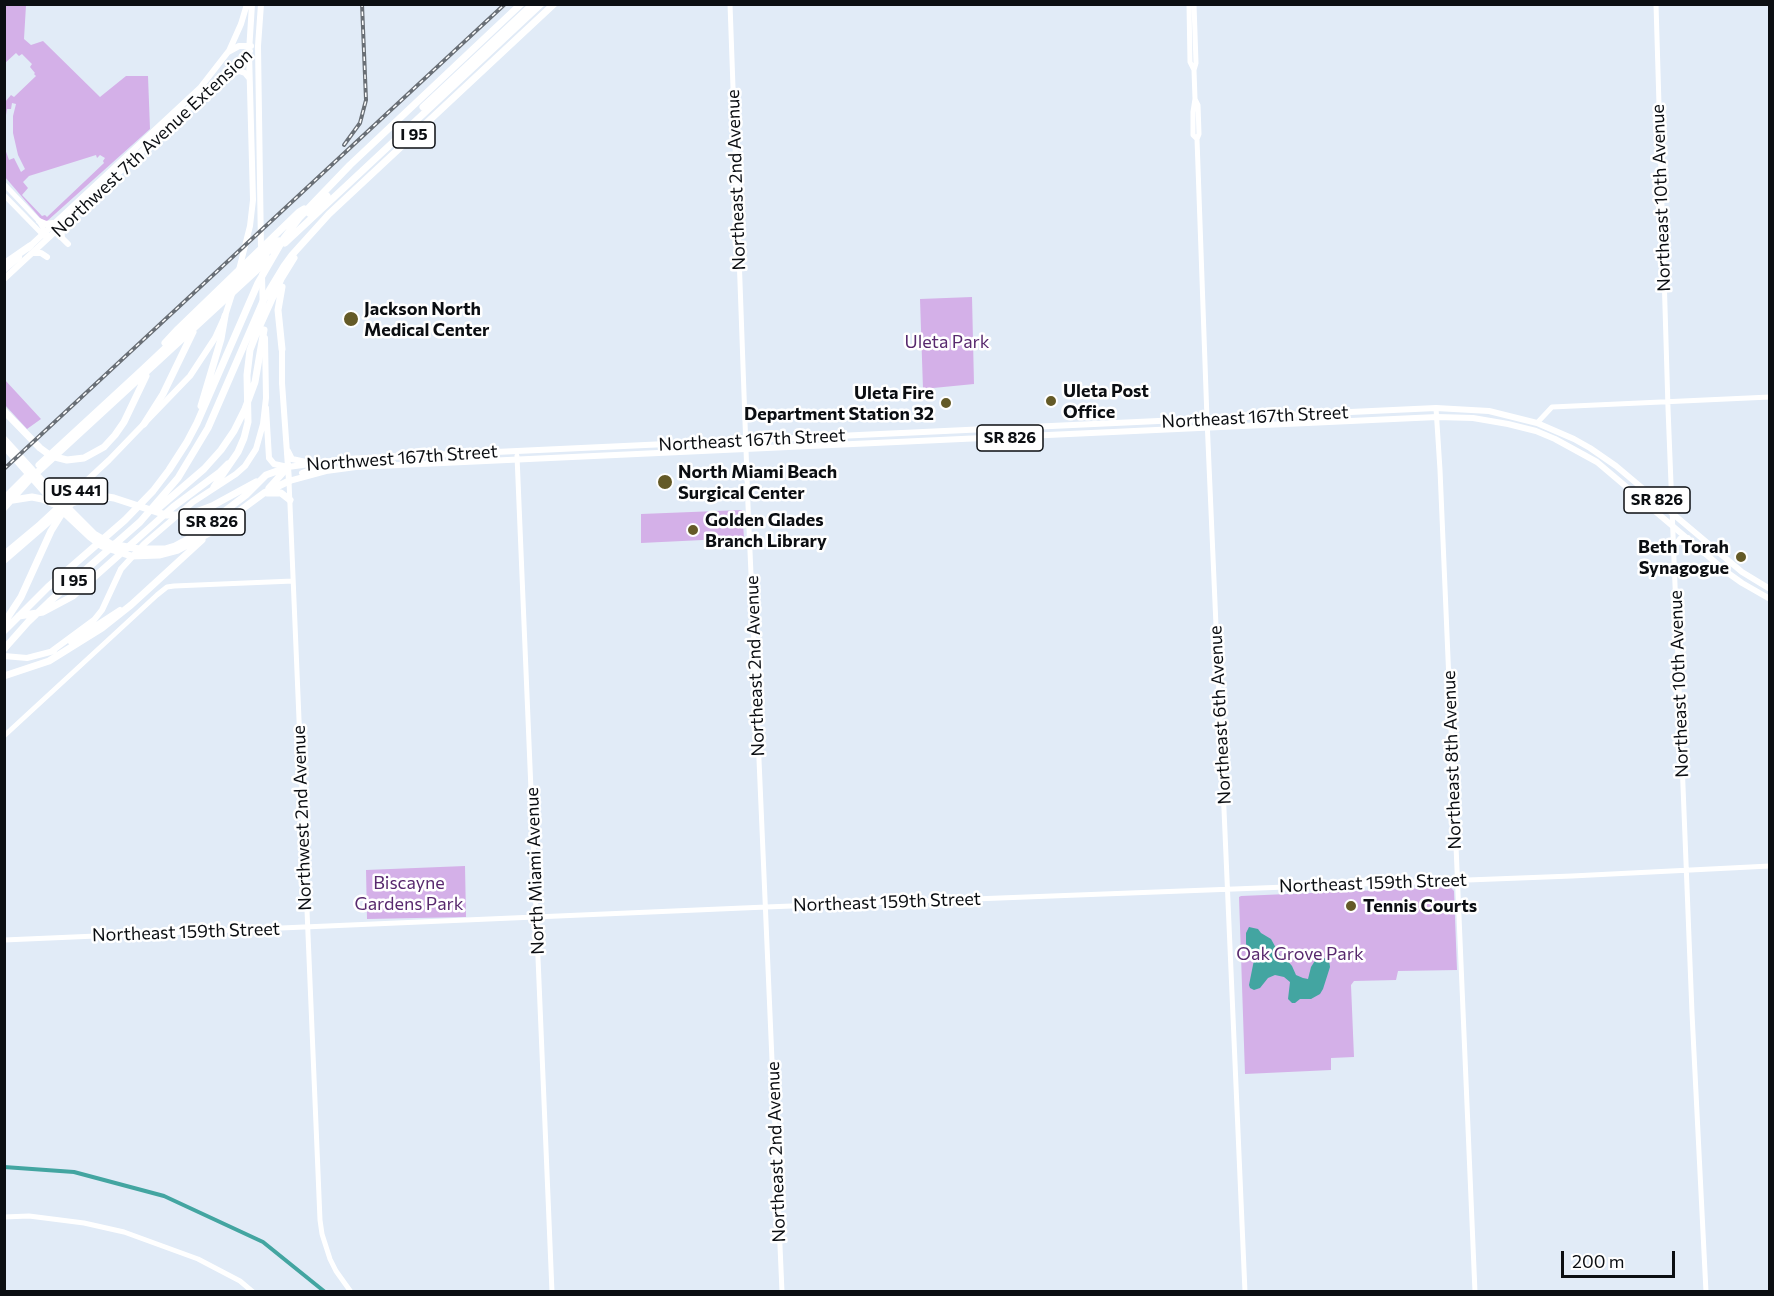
<!DOCTYPE html>
<style>
body{margin:0}
#map{position:relative;width:1774px;height:1296px;overflow:hidden;background:#e1ebf7;font-family:Commissioner,sans-serif}
canvas{display:block}
.frame{position:absolute;inset:0;border:6px solid #0b0e12;pointer-events:none}
.scale{position:absolute;left:1561px;top:1251px;width:114px;height:27px;box-sizing:border-box;border:3px solid #0b0e12;border-top:0;padding-left:8px;font-size:18px;line-height:21px;white-space:nowrap;color:#0b0e12;-webkit-text-stroke:4px #fff;paint-order:stroke}
</style>
<div id="map">
<canvas width="1774" height="1296"></canvas>
<div class="frame"></div>
<div class="scale">200 m</div>
</div>
<script>
const ctx = document.querySelector('canvas').getContext('2d');
ctx.lineJoin = 'round';
function fillPath(path, color) { ctx.fillStyle = color; ctx.fill(path, 'evenodd'); }
const poly = rows => new Path2D(rows.map(r => 'M' + r).join(''));
function stroke(path, color, width, dash) { ctx.strokeStyle = color; ctx.lineWidth = width; ctx.lineCap = dash ? 'butt' : 'round'; ctx.setLineDash(dash || []); ctx.stroke(path); }
function write(font, color, halo, rows, align = 'center') {
  ctx.font = font + ' Commissioner,sans-serif'; ctx.lineWidth = 5; ctx.setLineDash([]); ctx.textBaseline = 'middle'; ctx.strokeStyle = halo; ctx.fillStyle = color; for (const [text, x, y, turn = 0] of rows) {
    ctx.save(); ctx.translate(x, y); ctx.rotate((+turn || 0) * Math.PI / 180); ctx.textAlign = isNaN(turn) ? turn : align; if (halo) ctx.strokeText(text, 0, 0); ctx.fillText(text, 0, 0); ctx.restore();
  }
}
const green = poly([
 [5,5,26,5,24,39,31,45,43,41,100,97,126,76,148,76,150,129,46,222,41,219,5,177,4,146,9,160,14,158,21,172,25,169,18,155,13,133,13,116,16,104,12,103,11,109,7,109,6,115,5,115,5,102,11,95,14,97,36,76,34,74,35,73,30,67,32,64,22,54,19,56,16,53,5,63],
 [96,155,97,158,100,155,105,158,103,161,104,163,47,217,45,215,42,216,22,195,28,188,23,182,29,176],
 [972,297,974,384,923,389,920,299],
 [5,380,41,419,27,429,5,405],
 [742,510,744,538,641,543,641,514],
 [465,866,466,917,367,919,366,870],
 [1450,887,1454,891,1457,970,1398,971,1396,980,1354,981,1351,985,1354,1057,1331,1058,1331,1070,1245,1074,1239,897,1241,896]
]);
const water = poly([
 [1249,927,1258,929,1261,933,1271,939,1281,957,1286,959,1292,966,1296,975,1303,978,1308,979,1311,967,1316,959,1321,957,1329,960,1330,967,1323,989,1320,994,1311,999,1300,999,1295,1003,1292,1003,1288,999,1290,982,1284,977,1275,975,1268,978,1260,988,1254,990,1250,988,1249,985,1254,960,1253,954,1246,944,1246,933]
]);
const canal = poly([
 [4,1167,74,1172,164,1196,263,1242,325,1292]
]);
const secondary = poly([
 [730,4,748,505,782,1292],
 [1189,4,1190,62,1194,70],
 [1194,4,1196,63,1194,70,1195,99,1193,112,1193,135,1197,139],
 [1656,4,1668,408,1692,1013,1706,1292],
 [1195,99,1198,105,1199,134,1197,139,1207,419,1245,1292],
 [4,184,39,221,47,235],
 [4,195,44,236],
 [1436,408,1440,470,1475,1292],
 [1537,423,1552,407,1770,397],
 [517,456,552,1292],
 [289,481,320,1220,322,1234,330,1259,336,1271,351,1292],
 [4,736,157,595,167,587,174,586,293,581],
 [4,940,766,907,1572,876,1770,866],
 [4,1217,29,1216,84,1223,124,1232,198,1259,240,1281,253,1292]
]);
const primary = poly([
 [261,4,258,46,261,250],
 [229,51,241,24,247,4],
 [227,75,239,71,245,73,249,78],
 [39,221,46,224,53,223],
 [61,227,62,238,68,244],
 [28,248,200,88,228,52,239,46,251,46],
 [33,253,41,253,47,257],
 [4,270,19,257],
 [239,270,250,226,253,200,249,52,252,4],
 [262,275,263,319],
 [4,279,250,51],
 [282,349,282,383,289,481],
 [266,408,269,458,274,464,288,467,346,459,1436,408,1489,411,1537,423,1574,439,1590,448,1616,466,1742,572,1770,589],
 [288,451,292,459,306,462],
 [302,473,326,464],
 [289,481,326,471,356,467,1437,417,1473,418,1508,424,1536,431,1555,439,1597,462,1728,573,1742,583,1770,599],
 [1656,499,1663,499,1671,491],
 [1673,548,1680,539,1688,538],
 [4,554,40,524,109,460,190,376,215,338,225,316,233,291],
 [4,561,63,510],
 [71,642,120,610],
 [52,651,94,620,102,610,121,569,144,544,193,502,236,474,245,466,256,449,263,424,266,398,265,338],
 [4,656,27,658,54,651]
]);
const highway = poly([
 [423,107,533,4],
 [309,213,327,196],
 [285,243,541,4],
 [4,264,30,246],
 [165,343,178,329,299,212,304,209],
 [282,349,278,310,282,287],
 [201,406,221,339,225,316],
 [4,411,40,448,51,456,67,460,84,458,104,447,115,435,124,422,146,376],
 [144,424,163,394,193,332],
 [4,439,55,495,94,534,111,544,139,549,165,549,175,546,188,539,246,495,266,475,288,467],
 [4,446,56,505,90,537,102,546,131,556,159,555,178,550,211,532,264,493,289,481],
 [39,465,142,370,279,241],
 [214,487,238,452,244,438,248,422,247,375,250,350,257,332,281,279,294,258],
 [269,488,288,467],
 [267,493,281,493,290,500],
 [4,499,31,472],
 [13,500,32,497,42,499,54,504],
 [4,508,30,479,269,259],
 [155,511,204,469,221,450,234,431,245,409,255,382,264,330],
 [19,616,43,612,73,596,173,507,220,472,228,464],
 [4,623,21,597,51,531,61,515,72,503,91,497,102,496,114,498,166,515,188,515,212,506,256,482],
 [4,631,48,587,125,520,153,491,169,470,187,442,197,423,258,283,284,238,300,217,350,165,521,4],
 [4,649,28,622,49,602,140,522,178,478,208,428,264,299,284,266,292,255,329,214,554,4],
 [4,676,49,661,102,628,131,605,202,540]
]);
const rail = poly([
 [344,145,360,123,366,100,362,4],
 [4,469,505,4]
]);
const markers = [
 [351,319,8,"#645a27"],
 [1051,401,6,"#645a27"],
 [946,403,6,"#645a27"],
 [665,482,8,"#645a27"],
 [693,530,6,"#645a27"],
 [1741,557,6,"#645a27"],
 [1351,906,6,"#645a27"]
];
const shields = [
 [414,135,42],
 [1010,438,66],
 [76,491,63],
 [1657,500,66],
 [212,522,66],
 [74,581,42]
];
const shieldNames = [
 ["I 95",414,135],
 ["SR 826",1010,438],
 ["US 441",76,491],
 ["SR 826",1657,500],
 ["SR 826",212,522],
 ["I 95",74,581]
];
const streetNames = [
 ["Northwest 7th Avenue Extension",152,143,-43],
 ["Northeast 2nd Avenue",736,180,-92],
 ["Northeast 10th Avenue",1661,198,-92],
 ["Northeast 167th Street",1255,417,-3],
 ["Northeast 167th Street",752,440,-3],
 ["Northwest 167th Street",402,458,-4],
 ["Northeast 2nd Avenue",755,666,-92],
 ["Northeast 10th Avenue",1679,684,-92],
 ["Northeast 6th Avenue",1220,715,-93],
 ["Northeast 8th Avenue",1452,760,-92],
 ["Northwest 2nd Avenue",302,818,-92],
 ["North Miami Avenue",535,871,-92],
 ["Northeast 159th Street",1373,883,-2],
 ["Northeast 159th Street",887,902,-2],
 ["Northeast 159th Street",186,932,-2],
 ["Northeast 2nd Avenue",776,1152,-92]
];
const poiNames = [
 ["Jackson North",364,309],
 ["Medical Center",364,330],
 ["Uleta Post",1063,391],
 ["Office",1063,412],
 ["Uleta Fire",934,393,"right"],
 ["Department Station 32",934,414,"right"],
 ["North Miami Beach",678,472],
 ["Surgical Center",678,493],
 ["Golden Glades",705,520],
 ["Branch Library",705,541],
 ["Beth Torah",1729,547,"right"],
 ["Synagogue",1729,568,"right"],
 ["Tennis Courts",1363,906]
];
const parkNames = [
 ["Uleta Park",947,342],
 ["Biscayne",409,883],
 ["Gardens Park",409,904],
 ["Oak Grove Park",1300,954]
];
fillPath(green, '#d4b0e8');
fillPath(water, '#43a5a1');
stroke(canal, '#43a5a1', 4);
stroke(secondary, '#fff', 5);
stroke(primary, '#fff', 6);
stroke(highway, '#fff', 7);
stroke(rail, '#696f76', 4);
stroke(rail, '#fff', 1.5, [4.5]);
for (const [x, y, r, color] of markers) { const dot = new Path2D(); dot.arc(x, y, r, 0, 2 * Math.PI); ctx.fillStyle = color; ctx.fill(dot); stroke(dot, '#fff', 2); }
for (const [x, y, w] of shields) { const box = new Path2D(); box.roundRect(x - w / 2, y - 13, w, 26, 4.5); ctx.fillStyle = '#fff'; ctx.fill(box); stroke(box, '#0b0e12', 1.5); }
write('bold 16px', '#0b0e12', null, shieldNames);
write('18px', '#0b0e12', '#fff', streetNames);
write('bold 18px', '#0b0e12', '#fff', poiNames, 'left');
write('18px', '#58296e', '#fff', parkNames);
</script>
